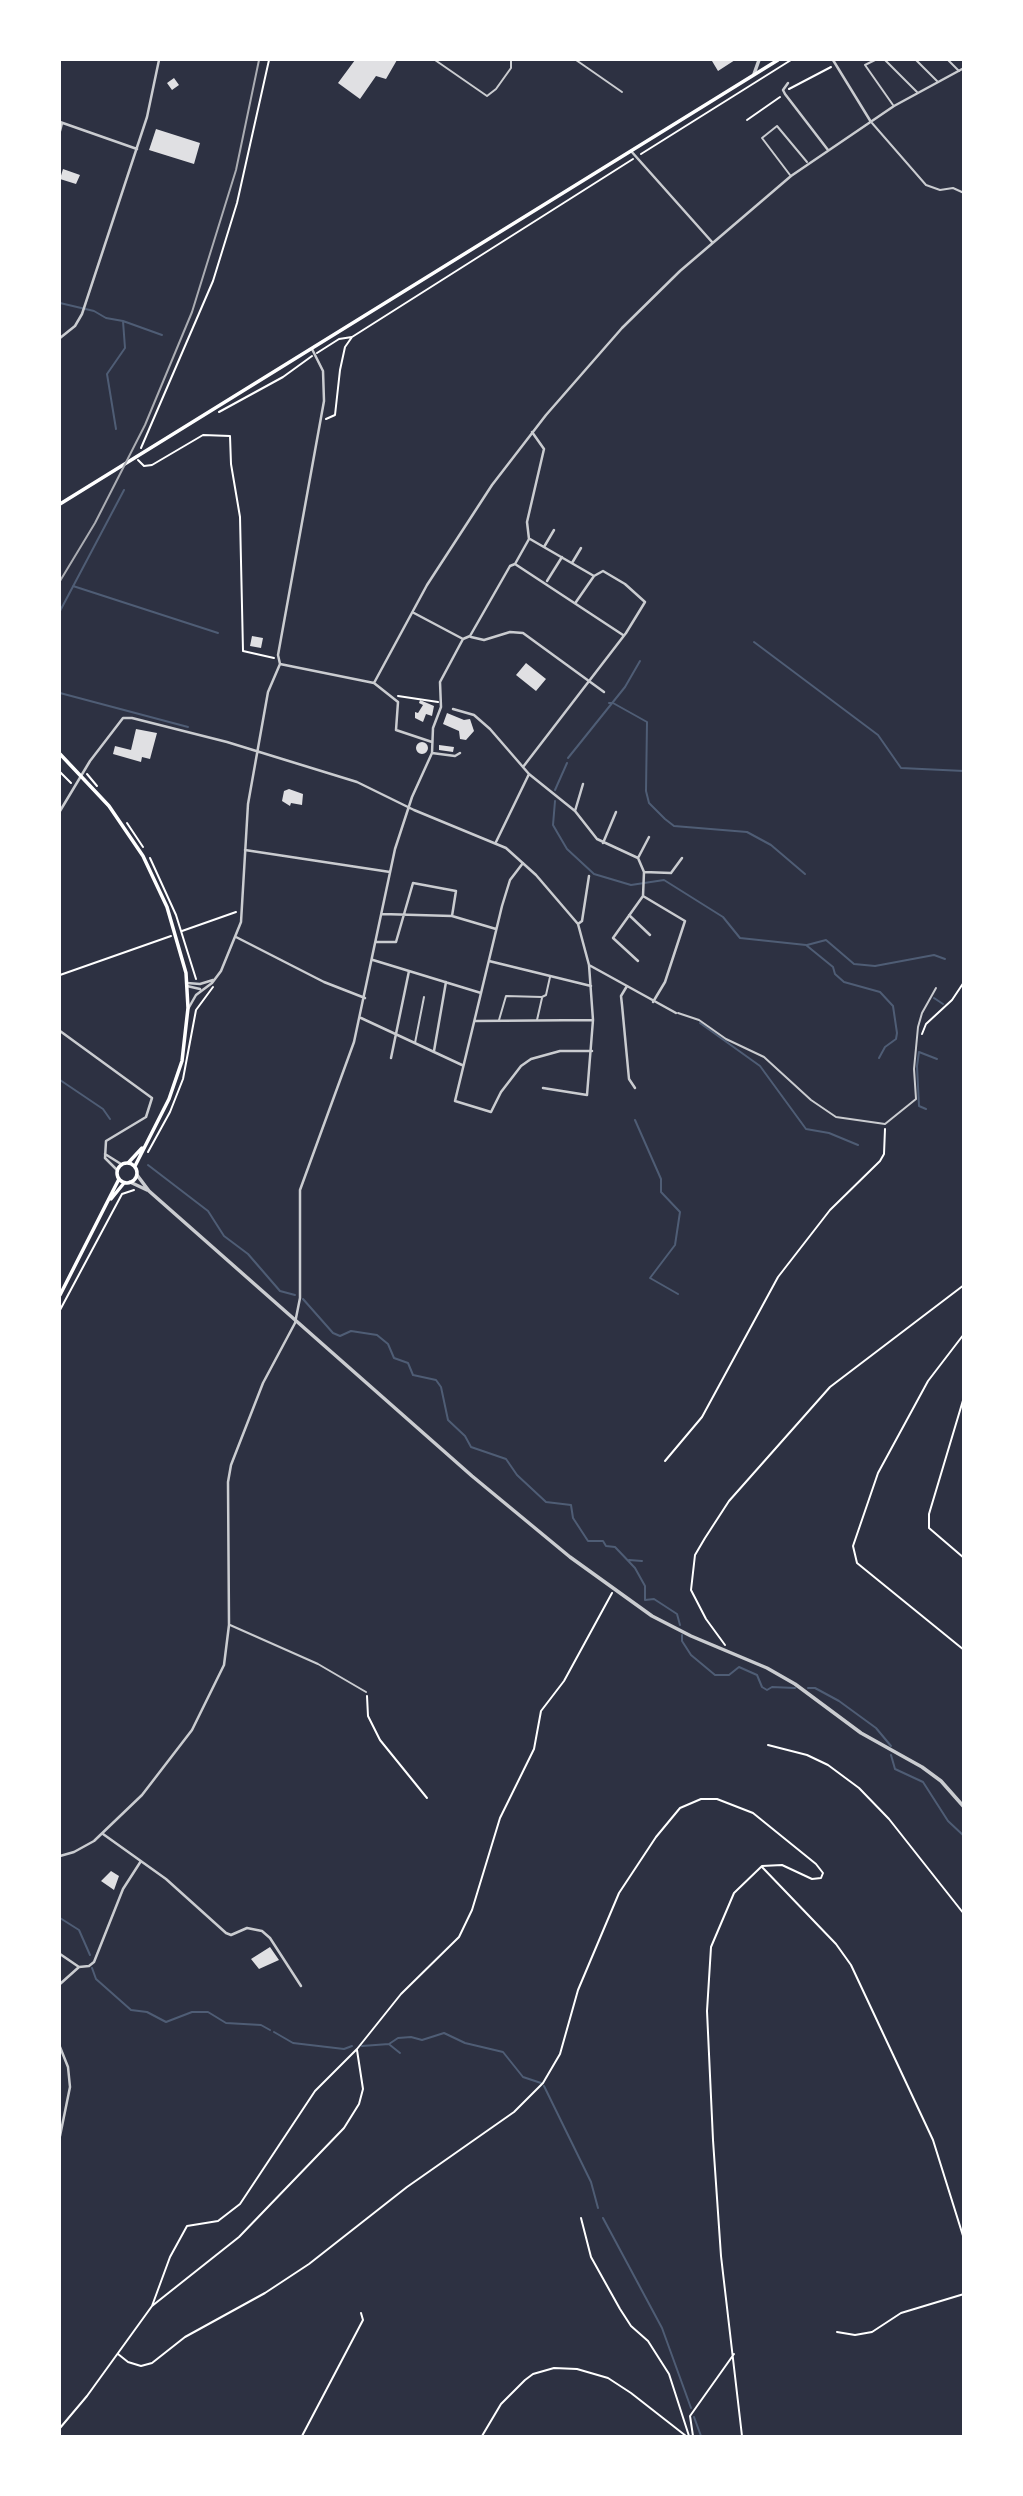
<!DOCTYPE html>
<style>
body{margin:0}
#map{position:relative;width:1023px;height:2496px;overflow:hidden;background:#2d3142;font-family:"Asap Condensed",sans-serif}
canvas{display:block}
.frame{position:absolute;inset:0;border:61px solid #fff;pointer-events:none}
</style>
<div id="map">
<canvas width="1023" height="2496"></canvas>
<div class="frame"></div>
</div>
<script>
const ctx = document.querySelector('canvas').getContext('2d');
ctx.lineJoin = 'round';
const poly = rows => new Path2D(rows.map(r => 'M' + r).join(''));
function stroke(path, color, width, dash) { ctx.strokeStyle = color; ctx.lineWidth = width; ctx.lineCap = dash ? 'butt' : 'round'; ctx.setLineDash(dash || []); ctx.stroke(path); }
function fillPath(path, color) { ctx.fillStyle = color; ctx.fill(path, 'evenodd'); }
const stream = poly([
 [60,303,94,311,106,318,123,321,162,335],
 [116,429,107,374,125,348,123,321],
 [73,586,218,633],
 [60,611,124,490],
 [754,642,878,735,901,768,964,771],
 [60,693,188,727],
 [609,703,613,703,647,722,646,791,649,803,665,819,674,826,747,832,771,845,805,874],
 [568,758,625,687,640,661],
 [555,790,567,763],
 [555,801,553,825,557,832,567,849,594,874,631,885,664,880,723,917,740,938,806,945,833,967,835,974,844,982,880,992,893,1006,897,1033,896,1039,885,1047,879,1058],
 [807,945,826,940,854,964,875,966,934,955,945,959],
 [934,998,943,1004],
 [700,1023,760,1066,806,1129,829,1133,858,1145],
 [60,1080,103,1109,110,1119],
 [926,1109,919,1106,917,1066,919,1052,937,1059],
 [635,1120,661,1179,661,1192,680,1212,675,1245,650,1278,678,1294],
 [148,1165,208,1211,224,1236,248,1254,280,1291,295,1295],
 [303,1299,333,1333,340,1336,351,1331,377,1335,388,1344,394,1358,408,1363,413,1375,436,1380,441,1387,448,1420,465,1436,471,1447,506,1459,517,1475,546,1502,571,1505,573,1518,588,1541,603,1541,606,1546,615,1547,635,1568,645,1586,645,1600,654,1599,677,1614,680,1625],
 [629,1560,642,1561],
 [682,1635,682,1641,691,1655,715,1675,729,1675,739,1667,757,1675,762,1687,767,1690,772,1687,795,1688],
 [808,1688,815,1688,839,1701,876,1728,891,1746],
 [891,1755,895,1769,923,1782,948,1821,964,1836],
 [60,1918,79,1930,90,1955],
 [92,1968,96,1979,131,2010,147,2012,166,2022,192,2012,208,2012,226,2023,261,2025,270,2030],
 [274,2032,293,2043,344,2049,352,2046],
 [390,2045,400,2053],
 [362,2046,389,2044,398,2038,411,2037,422,2040,444,2033,465,2043,503,2052,523,2077,541,2083],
 [544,2086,591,2182,598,2208],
 [603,2218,662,2328,691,2408],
 [694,2417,701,2436]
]);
const building = poly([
 [355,60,397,60,386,79,376,76,360,99,338,83],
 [735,60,718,71,712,61,714,60],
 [174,78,179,85,172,90,167,83],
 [156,129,200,143,194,164,149,150],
 [63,169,80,175,76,184,60,179],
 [252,636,263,638,261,648,250,646],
 [526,663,546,679,536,691,516,675],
 [420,700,434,706,432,716,426,714,423,722,415,718,415,712,418,713,423,705,419,703],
 [447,713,464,720,470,719,474,731,466,740,460,739,459,731,443,724],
 [136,729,157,733,150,759,142,757,141,762,113,754,115,746,131,750],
 '416 748a6 6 0 1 1 12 0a6 6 0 1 1-12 0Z',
 [439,745,454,747,453,752,439,750],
 [289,789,303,794,302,805,291,803,290,806,282,801,284,791],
 [111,1871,119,1876,114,1890,101,1881],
 [270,1947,279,1960,259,1969,251,1959]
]);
const path = poly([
 [789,89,831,67],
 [747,120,780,97],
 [641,154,791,60],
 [317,353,339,339,352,337],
 [219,412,283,377,312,356],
 [326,419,335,415,340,370,345,347,352,337,633,159],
 [141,448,213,281,237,203,269,60],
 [138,460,144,466,152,465,203,435,230,436,231,464,240,517,243,651,274,658],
 [398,696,438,702],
 [60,772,71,783],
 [87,774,97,786],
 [127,823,143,847],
 [150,858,176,915,196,979],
 [182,931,236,912],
 [60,975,171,936],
 [922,1034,926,1024,952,1000,964,982],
 [148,1152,170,1112,183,1079,196,1010,213,987],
 [60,1310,122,1194,134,1190],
 [964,1334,928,1381,878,1473,853,1546,857,1563,964,1650],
 [964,1397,929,1514,929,1528,964,1558],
 [665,1461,702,1417,778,1277,830,1210,880,1161,884,1154,885,1129],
 [725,1645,706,1619,691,1590,695,1555,705,1538,729,1501,830,1387,964,1285],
 [367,1696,368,1716,380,1740,427,1798],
 [768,1745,807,1755,828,1765,859,1788,889,1819,964,1914],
 [762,1867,836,1944,851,1965,933,2140,964,2239],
 [581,2218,591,2257,620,2309,631,2326,648,2341,669,2374,689,2436],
 [152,2306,170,2257,187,2226,218,2221,240,2204,315,2091,357,2049,401,1994,459,1937,472,1910,500,1818,534,1749,541,1711,564,1681,612,1593],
 [837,2332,855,2335,872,2332,901,2313,964,2294],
 [118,2354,128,2362,141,2366,152,2363,185,2337,265,2293,309,2264,407,2187,514,2112,543,2083,560,2054,578,1990,619,1893,656,1837,680,1808,701,1799,717,1799,753,1813,816,1864,823,1873,821,1878,812,1879,782,1865,762,1866,734,1893,711,1947,707,2011,713,2140,721,2256,742,2436],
 [60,2428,87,2396,152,2306,239,2237,344,2128,359,2104,363,2089,357,2050],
 [302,2436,363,2320,361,2313],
 [482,2436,501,2404,525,2380,533,2374,554,2368,577,2369,608,2378,631,2393,686,2436],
 [693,2436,690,2416,734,2354]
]);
const service = poly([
 [435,60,487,96,496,89,511,68,511,60],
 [576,60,622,92],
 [875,60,865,65,893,105],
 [885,60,917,92],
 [916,60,937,81],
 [948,60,959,71],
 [872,123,926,185,940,190,953,188,964,193],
 [790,175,762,138,777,126,807,162],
 [678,1013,699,1020,726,1039,764,1057,811,1100,836,1117,885,1124,916,1099,914,1069,918,1027,922,1013,936,988],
 [499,1020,506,996,542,997,546,995,550,977],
 [537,1020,542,998],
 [415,1043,424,997],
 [230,1625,318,1664,366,1692]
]);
const minor = poly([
 [833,60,871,122],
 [788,83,783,90,785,94,828,150],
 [60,122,137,149],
 [60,131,62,123],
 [631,151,712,242],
 [60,338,75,326,82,314,147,117,159,60],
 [544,547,554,530],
 [572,563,581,548],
 [515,564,623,635],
 [547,581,562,557],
 [576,602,594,576],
 [414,613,463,639],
 [471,637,484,640,510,632,523,633,604,692],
 [280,664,278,655,324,401,323,371,312,349],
 [280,664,374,683,398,702,396,730,432,742],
 [374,683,427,585,492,485,546,415,622,328,680,271,791,176,894,106,964,68],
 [453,709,474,715,490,729,529,774,575,811,597,839,638,858,644,872,643,896,613,938,638,961],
 [432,753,455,756,460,753],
 [523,767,626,633,645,602,625,584,603,571,594,576,530,539],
 [60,811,90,761,123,718,132,718,227,742,357,782,414,810,506,848,536,875,578,924,589,965,676,1013],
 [575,811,583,784],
 [496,842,529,774],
 [603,843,616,812],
 [245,850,390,872],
 [638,858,649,837],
 [523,863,510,880,502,906,455,1101,491,1112,501,1092,521,1066,531,1059,560,1051,592,1051],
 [644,872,671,873,682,858],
 [643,896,685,921,665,982,653,1002],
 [382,914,452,916,496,929],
 [629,915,650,935],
 [578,924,582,921,589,876],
 [236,937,324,982,365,998],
 [377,942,396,942,413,883,456,891,452,916],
 [373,960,481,993],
 [489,961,591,986],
 [187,983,200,984,213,980],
 [187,986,200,989],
 [627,986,621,996,622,1005,629,1079,635,1088],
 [188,1009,196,995,212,983,221,971,241,922,248,804,268,692,280,664],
 [361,1018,462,1065],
 [475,1021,593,1020],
 [60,1031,152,1098,146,1117,106,1141,105,1158,117,1170],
 [434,1051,446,982],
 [391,1058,409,971],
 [543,1088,587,1095,593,1020,589,965],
 [105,1154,121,1164],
 [103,1834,166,1879,226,1933,231,1935,247,1928,262,1931,270,1938,301,1986],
 [60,1856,74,1852,94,1841,142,1795,192,1730,224,1665,229,1625,228,1482,231,1465,263,1383,295,1323,300,1298,300,1190,354,1042,395,849,412,797,432,753,433,728,441,707,440,682,463,639,470,636,510,566,515,564,529,539,527,522,544,449,532,432],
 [60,1954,79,1967],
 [60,1984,79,1967,89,1966,94,1962,123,1889,141,1861],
 [60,2047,68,2067,70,2087,60,2136]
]);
const tertiary = poly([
 [754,74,759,60],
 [137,1175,149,1191,472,1476,570,1557,652,1616,691,1636,767,1668,795,1684,861,1733,922,1767,941,1781,964,1807],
 [130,1182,147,1190]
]);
const secondary = poly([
 [60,504,778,60],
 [60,754,109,806,143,856,167,907,186,973,188,1008,182,1061,169,1099,135,1166],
 [129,1162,142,1148],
 '117 1173a10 10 0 1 1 20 0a10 10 0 1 1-20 0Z',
 [111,1199,124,1183],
 [60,1295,119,1179]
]);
const rail = poly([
 [60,581,95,523,145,425,192,312,236,170,259,60]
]);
stroke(stream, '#4f5d75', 2);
fillPath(building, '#e0e0e3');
stroke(path, '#fff', 2);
stroke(service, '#caccd0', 2);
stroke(minor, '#caccd0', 2.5);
stroke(tertiary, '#caccd0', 3.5);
stroke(secondary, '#fff', 3.5);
stroke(rail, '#abadb3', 2);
</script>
